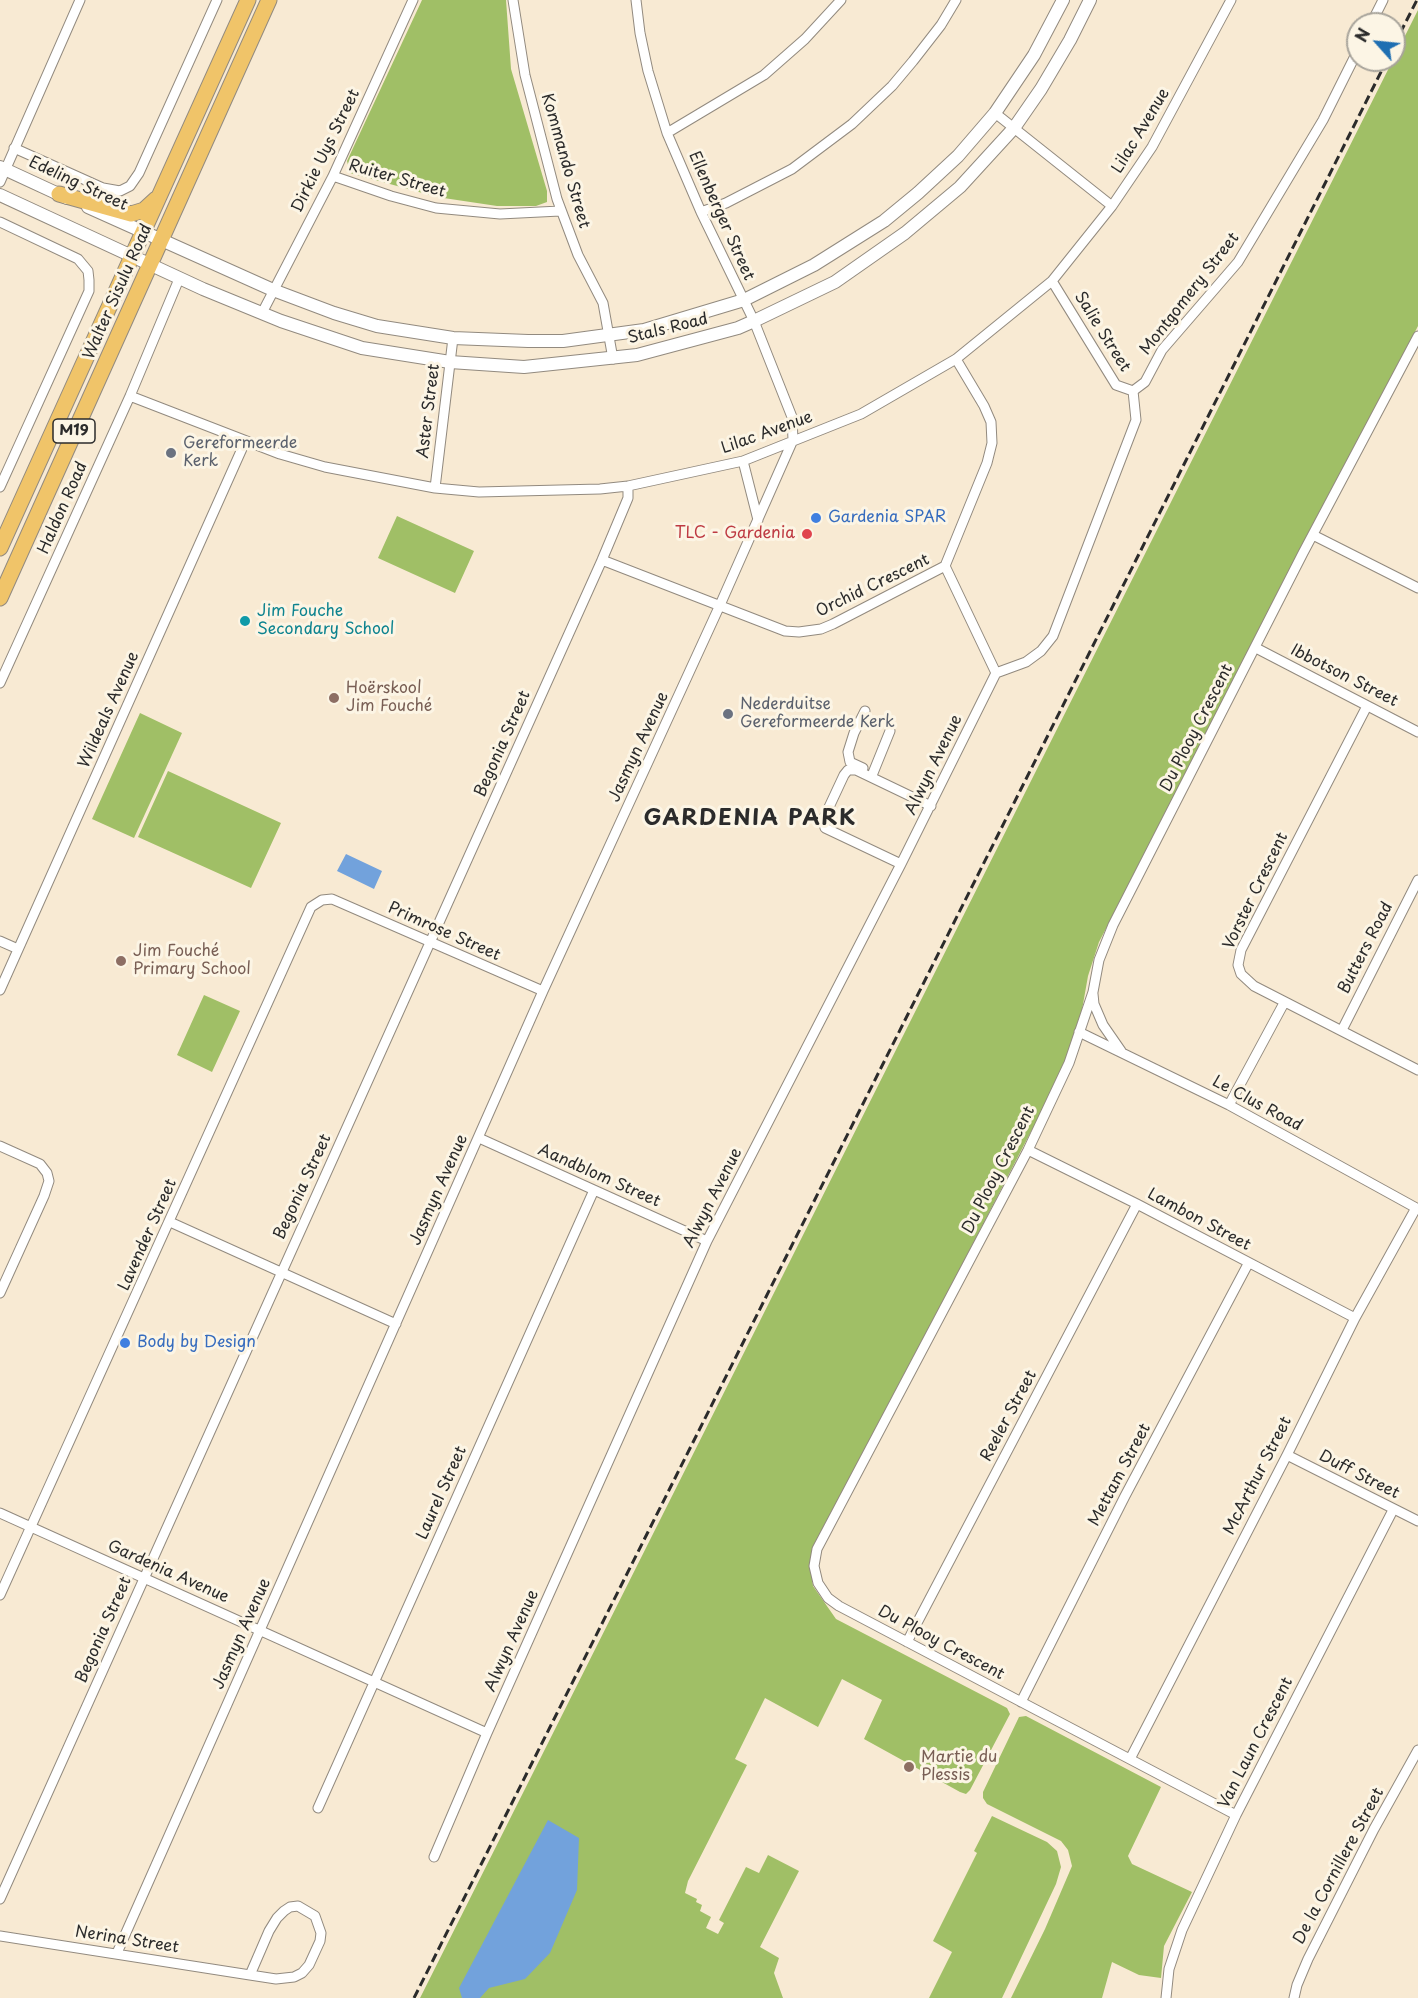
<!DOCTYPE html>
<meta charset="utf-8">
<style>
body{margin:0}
#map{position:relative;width:1418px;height:1998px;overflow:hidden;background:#f8ead3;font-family:"Playpen Sans",sans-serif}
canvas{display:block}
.north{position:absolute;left:1346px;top:12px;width:60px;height:60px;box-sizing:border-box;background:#fcf5e5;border:2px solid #a8a49b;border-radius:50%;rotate:297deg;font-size:16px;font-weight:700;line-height:24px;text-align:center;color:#2b2b2b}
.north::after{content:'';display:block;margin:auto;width:21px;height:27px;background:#1f6fb2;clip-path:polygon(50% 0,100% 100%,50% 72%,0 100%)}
</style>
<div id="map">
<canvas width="1418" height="1998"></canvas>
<div class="north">N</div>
</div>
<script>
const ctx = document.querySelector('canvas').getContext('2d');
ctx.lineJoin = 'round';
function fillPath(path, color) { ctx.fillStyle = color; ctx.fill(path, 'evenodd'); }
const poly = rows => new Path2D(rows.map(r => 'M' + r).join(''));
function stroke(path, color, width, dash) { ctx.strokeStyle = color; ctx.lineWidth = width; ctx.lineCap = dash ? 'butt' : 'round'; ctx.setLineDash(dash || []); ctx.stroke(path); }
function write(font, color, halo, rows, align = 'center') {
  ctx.font = font + ' "Playpen Sans",sans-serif'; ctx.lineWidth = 6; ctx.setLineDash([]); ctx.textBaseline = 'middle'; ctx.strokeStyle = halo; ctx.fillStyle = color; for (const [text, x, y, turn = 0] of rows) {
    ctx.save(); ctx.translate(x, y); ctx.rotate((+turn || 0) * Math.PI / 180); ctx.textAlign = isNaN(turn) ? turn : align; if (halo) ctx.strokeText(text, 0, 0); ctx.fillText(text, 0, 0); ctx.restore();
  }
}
const green = poly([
 [422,0,506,0,511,69,547,191,547,202,536,206,497,206,437,197,350,173,347,161],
 [1418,10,1418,326,1099,942,1088,976,1077,1038,1069,1058,815,1549,811,1570,813,1586,836,1619,1007,1708,1010,1714,970,1790,966,1794,960,1792,864,1739,882,1700,842,1679,818,1727,765,1698,735,1759,747,1765,688,1881,685,1893,697,1899,696,1902,702,1905,700,1911,711,1917,706,1928,718,1934,724,1923,719,1920,746,1867,759,1873,768,1855,799,1871,760,1947,779,1958,774,1973,783,1998,420,1998],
 [397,516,474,551,455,593,378,558],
 [140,713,182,733,134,838,92,819],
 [168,771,281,823,251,888,138,837],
 [204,995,240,1011,212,1072,177,1055],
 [1026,1716,1161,1787,1128,1856,1132,1864,1192,1892,1164,1946,1161,1978,1139,1975,1112,1962,1102,1998,1011,1998,1045,1929,1072,1866,1068,1850,1061,1841,987,1804,983,1798,983,1792,1019,1717],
 [992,1816,1047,1842,1057,1851,1061,1867,1056,1884,1002,1998,929,1998,952,1952,933,1941,977,1853,974,1851]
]);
const water = poly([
 [346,854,382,871,374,889,337,871],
 [548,1820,579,1838,577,1890,550,1953,525,1979,489,1988,480,1998,462,1998,459,1988]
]);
const minor = poly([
 [513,0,525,75,557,199,578,255,603,303,613,359],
 [1371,24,1383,0],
 [995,113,1112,206],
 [667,133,764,75,805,39,841,0],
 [14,148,103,188,120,191,130,186,139,173,217,0],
 [333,176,391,196,436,208,500,214,560,211],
 [0,182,80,0],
 [701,212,726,203,792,169,852,124,892,86,913,61,941,25,956,0],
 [0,222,78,259,88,271,89,280,89,291,0,487],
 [1052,281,1116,385,1133,391],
 [262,313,333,176,413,0],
 [130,396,280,454,325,467,435,488,479,492,600,489,628,486,743,461,861,414,956,359,1052,281,1112,206,1152,147,1231,0],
 [743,461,758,520],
 [435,488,453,338],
 [1313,535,1418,588],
 [602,560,785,631,799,632,821,629,833,624,945,566,987,463,992,443,991,422,984,406,956,359],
 [945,566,996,673],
 [1256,648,1418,732],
 [996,673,1026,662,1041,651,1053,636,1136,420,1133,391,1145,382,1162,350,1238,262,1323,120,1358,50],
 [0,683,130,396,179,279],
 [1367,706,1241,950,1238,965,1241,974,1254,986,1418,1070],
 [863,768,850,762,848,752,854,733,865,711],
 [873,773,890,731],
 [901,864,825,828,823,820,844,775,848,770,856,770,931,806],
 [0,941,18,949],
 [0,990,245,442],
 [1093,994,1094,1004,1103,1025,1121,1051],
 [1342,1030,1418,880],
 [1079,1032,1229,1105,1418,1209],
 [1229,1105,1284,1003],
 [479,1138,707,1241],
 [0,1146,40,1164,47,1173,49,1181,44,1196,0,1293],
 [1028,1150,1137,1204,1355,1318],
 [170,1222,396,1324],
 [1287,1455,1418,1521],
 [0,1513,487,1733],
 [0,1595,311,907,322,900,332,899,543,991],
 [907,1642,1137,1204],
 [1021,1702,1125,1496,1248,1264],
 [1130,1759,1287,1455,1355,1318,1416,1208],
 [318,1808,594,1190],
 [1236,1815,839,1606,828,1598,818,1583,814,1566,817,1549,1028,1150,1069,1063,1093,992,1099,960,1113,925,1303,553,1418,336],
 [434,1857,487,1733,707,1241,901,864,996,673],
 [0,1899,602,560,628,498,628,486],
 [0,1936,250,1975,269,1931,277,1918,284,1911,290,1907,298,1906,315,1916,321,1933,320,1941,309,1965,302,1973,294,1977,276,1979,250,1975],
 [117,1953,543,991,720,605,793,440,792,417,754,321,701,212,667,133,648,71,640,33,636,0],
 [1166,1998,1169,1969,1182,1930,1236,1815,1393,1510],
 [1294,1998,1297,1985,1308,1959,1374,1829,1418,1750]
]);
const tertiary = poly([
 [0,167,67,198],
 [0,195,203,289,281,321,362,348,450,362,524,367,637,355,738,328,754,321,835,282,905,233,960,187,1014,128,1041,89,1070,40,1090,0],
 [88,207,273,290,334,313,377,326,453,338,528,341,563,341,644,330,744,300,814,265,884,221,918,193,958,156,995,113,1034,55,1063,0]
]);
const trunk = poly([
 [59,194,131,214,144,210,156,199],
 [0,548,248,0],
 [0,598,269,0]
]);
const rail = poly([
 [1394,45,1417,0],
 [414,1998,1387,60]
]);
const markers = [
 [171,453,6,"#6b7280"],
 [816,518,6,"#3f7fe0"],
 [807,534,6,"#e0444e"],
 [245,621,6,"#0f9aa8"],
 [334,698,6,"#8d6e63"],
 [728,714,6,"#6b7280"],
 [121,961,6,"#8d6e63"],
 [125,1343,6,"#3f7fe0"],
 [909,1767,6,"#8d6e63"]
];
const shields = [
 [74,431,42]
];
const shieldNames = [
 ["M19",74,431]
];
const streetNames = [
 ["Lilac Avenue",1141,131,-59],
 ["Dirkie Uys Street",326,151,-64],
 ["Kommando Street",565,161,74],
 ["Ruiter Street",397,179,16],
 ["Edeling Street",78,184,25],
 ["Ellenberger Street",721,216,66],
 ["Walter Sisulu Road",118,292,-66],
 ["Montgomery Street",1190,294,-52],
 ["Stals Road",668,329,-14],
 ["Salie Street",1102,332,58],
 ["Aster Street",429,411,-83],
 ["Lilac Avenue",767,433,-20],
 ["Haldon Road",63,508,-66],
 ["Orchid Crescent",873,586,-26],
 ["Ibbotson Street",1344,676,27],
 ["Wildeals Avenue",109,710,-66],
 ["Du Plooy Crescent",1197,728,-63],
 ["Begonia Street",503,744,-66],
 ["Jasmyn Avenue",639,747,-65],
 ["Alwyn Avenue",934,765,-64],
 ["Vorster Crescent",1256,891,-64],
 ["Primrose Street",444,932,24],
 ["Butters Road",1366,948,-63],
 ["Le Clus Road",1257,1104,28],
 ["Du Plooy Crescent",999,1170,-63],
 ["Aandblom Street",599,1176,24],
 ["Begonia Street",303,1187,-65],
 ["Jasmyn Avenue",439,1190,-66],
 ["Alwyn Avenue",713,1198,-63],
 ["Lambon Street",1199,1220,28],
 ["Lavender Street",148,1235,-66],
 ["Reeler Street",1009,1416,-62],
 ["Mettam Street",1120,1475,-62],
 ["Duff Street",1359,1475,27],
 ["McArthur Street",1258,1476,-63],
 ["Laurel Street",442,1493,-66],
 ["Gardenia Avenue",168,1572,24],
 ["Begonia Street",104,1630,-66],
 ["Jasmyn Avenue",242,1634,-66],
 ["Alwyn Avenue",512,1641,-66],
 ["Du Plooy Crescent",941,1643,28],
 ["Van Laun Crescent",1256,1743,-63],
 ["De la Cornillere Street",1339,1866,-62],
 ["Nerina Street",127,1940,9]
];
const worshipNames = [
 ["Gereformeerde",183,444],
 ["Kerk",183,462],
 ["Nederduitse",740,705],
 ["Gereformeerde Kerk",740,723]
];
const shopNames = [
 ["Gardenia SPAR",828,518],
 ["Body by Design",137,1343]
];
const healthNames = [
 ["TLC - Gardenia",795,534]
];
const cultureNames = [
 ["Jim Fouche",257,612],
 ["Secondary School",257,630]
];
const educationNames = [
 ["Hoërskool",346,689],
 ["Jim Fouché",346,707],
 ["Jim Fouché",133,952],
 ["Primary School",133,970],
 ["Martie du",921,1758],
 ["Plessis",921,1776]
];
const districtNames = [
 ["GARDENIA PARK",750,819]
];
fillPath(green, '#a0bf66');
fillPath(water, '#72a2dc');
stroke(minor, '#928a7f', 11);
stroke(tertiary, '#928a7f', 14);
stroke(trunk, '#928a7f', 17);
stroke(minor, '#fff', 9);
stroke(tertiary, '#fff', 12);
stroke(trunk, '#f0c469', 15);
stroke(rail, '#2b2b2b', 3, [9, 4.5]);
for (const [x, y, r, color] of markers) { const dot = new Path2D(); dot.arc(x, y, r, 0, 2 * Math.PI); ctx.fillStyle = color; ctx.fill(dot); stroke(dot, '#fcf5e5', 2); }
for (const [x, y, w] of shields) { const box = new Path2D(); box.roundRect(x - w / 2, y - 12, w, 24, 4.5); ctx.fillStyle = '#fcf5e5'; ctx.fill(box); stroke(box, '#2b2b2b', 1.5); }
write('bold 15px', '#2b2b2b', null, shieldNames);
write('16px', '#2b2b2b', '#fcf5e5', streetNames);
write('16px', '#5b616d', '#fcf5e5', worshipNames, 'left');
write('16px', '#366cbe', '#fcf5e5', shopNames, 'left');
write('16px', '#be3a42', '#fcf5e5', healthNames, 'right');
write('16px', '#0d838f', '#fcf5e5', cultureNames, 'left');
write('16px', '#785e54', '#fcf5e5', educationNames, 'left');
ctx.letterSpacing = '1.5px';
write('bold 22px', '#2b2b2b', '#fcf5e5', districtNames);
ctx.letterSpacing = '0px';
</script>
